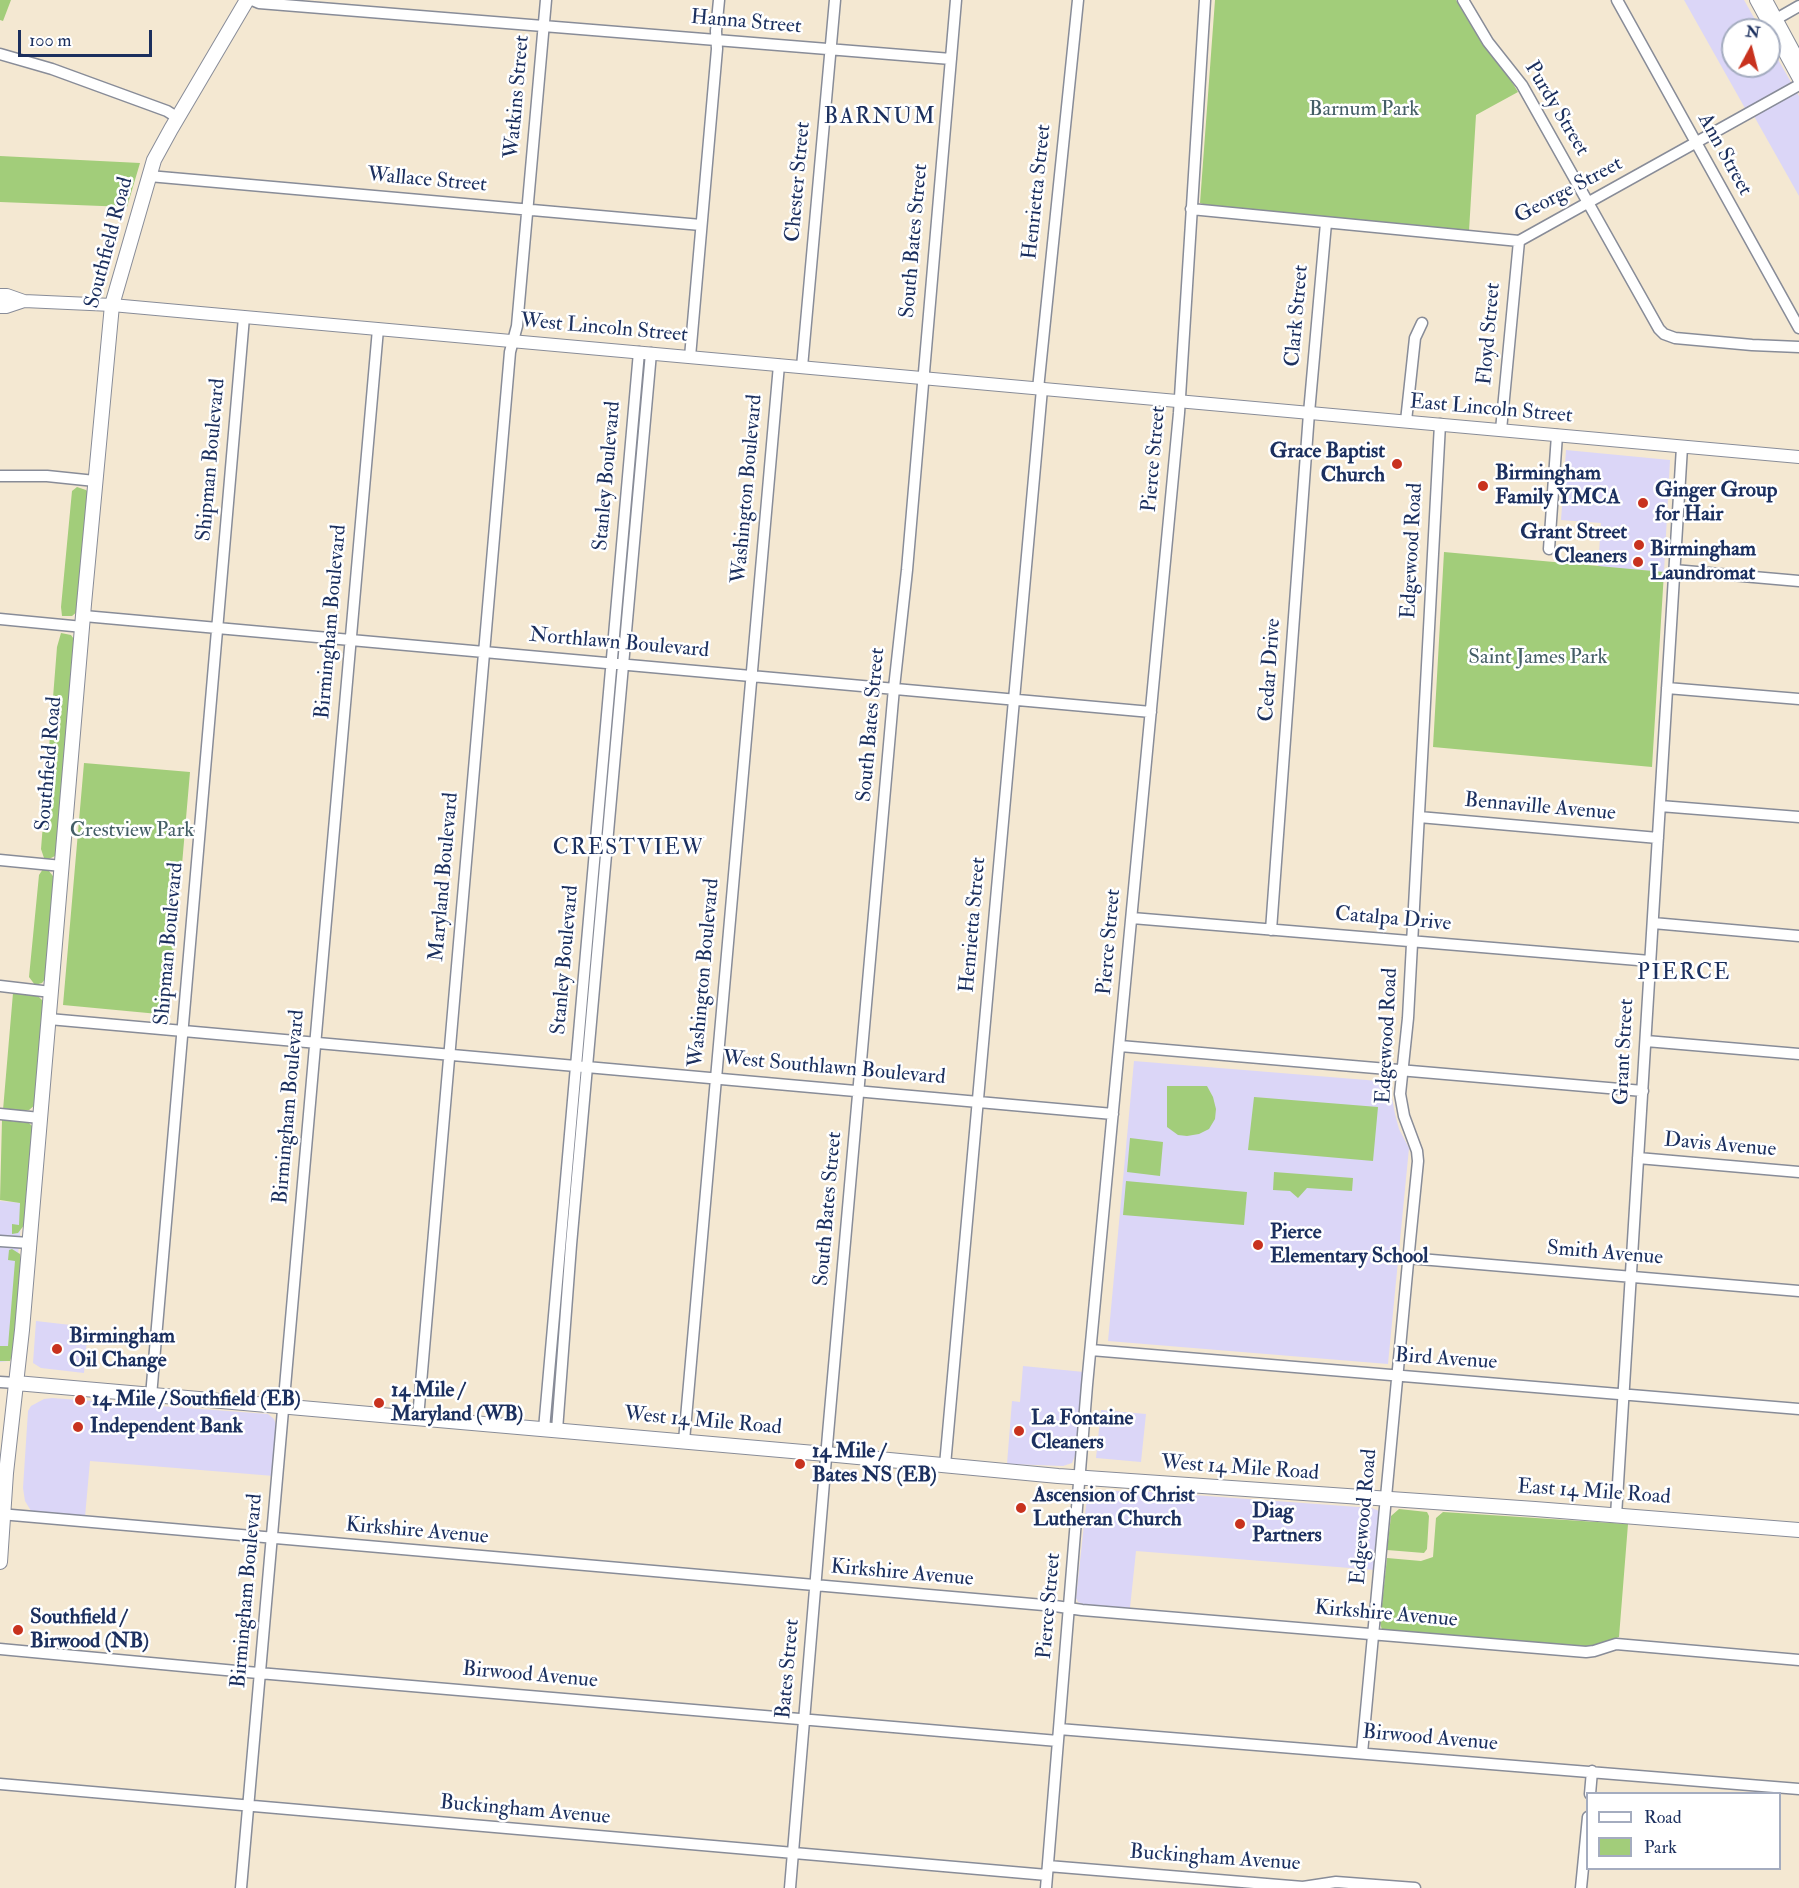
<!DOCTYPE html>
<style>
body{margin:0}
#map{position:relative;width:1799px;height:1888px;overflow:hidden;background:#f4e8d2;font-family:"IM FELL Double Pica",serif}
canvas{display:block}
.legend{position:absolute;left:1586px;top:1792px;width:195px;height:78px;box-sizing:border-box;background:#fff;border:2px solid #a4acbf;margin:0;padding:8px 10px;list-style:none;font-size:18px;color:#1b2f5e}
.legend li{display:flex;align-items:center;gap:12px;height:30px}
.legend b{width:30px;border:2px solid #a4acbf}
.north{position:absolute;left:1721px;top:18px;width:60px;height:60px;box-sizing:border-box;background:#fff;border:2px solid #a4acbf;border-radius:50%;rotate:7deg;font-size:16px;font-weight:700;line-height:24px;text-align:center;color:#1b2f5e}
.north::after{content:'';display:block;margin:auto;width:21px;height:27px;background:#c8321e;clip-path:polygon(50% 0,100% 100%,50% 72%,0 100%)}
.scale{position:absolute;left:18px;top:30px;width:134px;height:27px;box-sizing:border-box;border:3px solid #1b2f5e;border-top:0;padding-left:8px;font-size:18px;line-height:21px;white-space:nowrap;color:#1b2f5e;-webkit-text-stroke:4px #fff;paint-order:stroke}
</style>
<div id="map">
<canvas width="1799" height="1888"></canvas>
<ul class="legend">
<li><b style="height:8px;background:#fff"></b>Road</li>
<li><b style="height:16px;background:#a2cd7a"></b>Park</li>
</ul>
<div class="north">N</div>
<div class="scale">100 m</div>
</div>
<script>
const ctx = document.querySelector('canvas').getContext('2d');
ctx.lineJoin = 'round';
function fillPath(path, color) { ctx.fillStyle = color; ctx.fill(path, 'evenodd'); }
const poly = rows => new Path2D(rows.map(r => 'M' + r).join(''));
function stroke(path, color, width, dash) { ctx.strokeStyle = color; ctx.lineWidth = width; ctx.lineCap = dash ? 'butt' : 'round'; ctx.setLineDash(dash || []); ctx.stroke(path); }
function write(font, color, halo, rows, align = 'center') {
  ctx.font = font + ' "IM FELL Double Pica",serif'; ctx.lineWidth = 5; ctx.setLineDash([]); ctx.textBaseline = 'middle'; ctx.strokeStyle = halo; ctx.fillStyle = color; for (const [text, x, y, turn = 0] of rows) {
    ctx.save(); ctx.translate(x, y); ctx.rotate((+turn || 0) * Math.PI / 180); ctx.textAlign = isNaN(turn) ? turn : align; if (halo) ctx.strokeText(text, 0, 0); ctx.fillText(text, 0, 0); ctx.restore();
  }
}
const built = poly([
 [1684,0,1744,0,1761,30,1733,30,1733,66,1769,66,1769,44,1799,96,1799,196,1750,109,1746,110],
 [1566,450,1670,460,1664,572,1598,567,1601,523,1561,520],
 [1134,1061,1391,1082,1392,1098,1395,1114,1399,1129,1409,1148,1388,1364,1108,1341],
 [0,1201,23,1203,8,1361,0,1362],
 [36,1321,88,1327,84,1373,41,1368,33,1363],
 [1023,1366,1084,1372,1076,1453,1072,1463,1063,1466,1007,1464,1012,1401,1020,1402],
 [52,1398,268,1414,274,1419,277,1428,274,1476,90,1461,85,1517,48,1515,31,1511,25,1501,23,1488,28,1411,31,1406,44,1399],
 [1101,1410,1146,1414,1141,1462,1096,1458],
 [1098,1491,1138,1491,1372,1508,1379,1511,1375,1570,1136,1551,1130,1608,1083,1604,1078,1602,1076,1598,1086,1506,1089,1494]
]);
const green = poly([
 [0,0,11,0,3,21,0,20],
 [1215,0,1456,0,1483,45,1507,74,1518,92,1476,115,1469,231,1206,205,1200,203],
 [0,156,140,163,127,207,0,202],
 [77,487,86,490,90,494,78,611,72,616,62,616,61,607,72,491],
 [1444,552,1664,572,1652,767,1433,747],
 [61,633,71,635,76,642,57,855,47,860,44,858,41,849,57,647],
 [84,763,190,772,169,1015,63,1005],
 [43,869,49,871,56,880,48,976,42,983,35,985,29,977,39,875],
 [13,993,38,996,43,1001,35,1105,29,1110,3,1110],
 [1167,1086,1207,1086,1213,1097,1216,1109,1215,1119,1209,1129,1199,1134,1187,1136,1178,1135,1167,1127],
 [1254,1097,1378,1107,1373,1161,1248,1150],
 [2,1120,29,1123,33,1127,25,1224,18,1233,12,1234,12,1224,19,1225,20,1203,0,1200],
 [1130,1138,1163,1142,1160,1176,1127,1172],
 [1274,1172,1353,1178,1352,1191,1307,1188,1298,1198,1290,1191,1273,1190],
 [1126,1181,1247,1192,1244,1225,1123,1215],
 [12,1249,20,1254,21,1262,12,1356,10,1361,0,1361,0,1346,8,1346,15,1261,8,1260,9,1250],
 [1399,1509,1427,1512,1429,1516,1427,1549,1424,1553,1387,1550,1391,1516],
 [1443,1512,1628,1524,1619,1637,1593,1647,1382,1630,1380,1623,1387,1558,1421,1561,1433,1557,1436,1518]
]);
const minor = poly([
 [252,0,259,3,951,59],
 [1463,0,1488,42,1522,85,1659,329,1664,334,1675,338,1752,345,1799,347],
 [1617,0,1799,328],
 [1771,22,1799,6],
 [0,54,52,69,167,111,178,118],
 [149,176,701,225],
 [1191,209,1519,241,1799,85],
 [690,357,717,49,716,31,719,0],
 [802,367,835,0],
 [1038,389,1078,0],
 [1406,421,1415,338,1422,323],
 [1501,430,1519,241],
 [0,476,47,476,95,481],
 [1549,549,1557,435],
 [1674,570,1799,581],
 [84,616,1151,712],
 [0,619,83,627],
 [1667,688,1799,699],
 [1660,806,1799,817],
 [1419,817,1658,838],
 [0,860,62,866],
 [1132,918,1650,961],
 [1653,923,1799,936],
 [1271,930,1309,413,1326,223],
 [0,986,51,992],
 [49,1019,1113,1114],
 [1646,1041,1799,1054],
 [1120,1046,1643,1091],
 [0,1114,40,1118],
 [1638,1158,1799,1172],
 [0,1241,29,1243],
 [1408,1258,1799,1291],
 [1091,1350,1799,1409],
 [0,1382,16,1383],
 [151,1396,244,317],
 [418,1418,510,352,517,326,546,0],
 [544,1429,639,352],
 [557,1430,571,1245,651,353],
 [684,1441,779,365],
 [945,1465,1042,389],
 [0,1514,1055,1606,1082,1610,1586,1652,1594,1651,1616,1644,1799,1660],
 [1616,1516,1682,447],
 [0,1649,247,1672,1058,1741],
 [1059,1729,1799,1789],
 [1362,1753,1410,1241,1418,1161,1417,1151,1404,1116,1400,1094,1408,1018,1440,424],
 [0,1784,1047,1875],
 [1590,1794,1592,1771],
 [1048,1866,1303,1887,1336,1882,1415,1888],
 [241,1888,378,329],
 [790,1888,828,1434,894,688,907,570,956,0],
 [1046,1888,1087,1385,1179,413,1205,0],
 [1581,1888,1588,1817]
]);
const tertiary = poly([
 [1756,0,1799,79],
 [1766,0,1799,61],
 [0,295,7,295,24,301,112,305,200,313,1799,457],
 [0,307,6,307,24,301]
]);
const secondary = poly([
 [16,1383,826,1454,1058,1476,1535,1509,1799,1530],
 [0,1562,6,1473,22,1330,84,604,112,305,154,160,171,129,247,0]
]);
const markers = [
 [1397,464,6,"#c8321e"],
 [1483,486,6,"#c8321e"],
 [1643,503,6,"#c8321e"],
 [1639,545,6,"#c8321e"],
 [1638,562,6,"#c8321e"],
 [1258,1245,6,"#c8321e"],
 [57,1349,6,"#c8321e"],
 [80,1400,6,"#c8321e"],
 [379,1403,6,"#c8321e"],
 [78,1427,6,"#c8321e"],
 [1019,1431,6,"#c8321e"],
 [800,1464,6,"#c8321e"],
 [1021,1508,6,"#c8321e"],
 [1240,1524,6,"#c8321e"],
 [18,1630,6,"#c8321e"]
];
const streetNames = [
 ["Hanna Street",746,23,5],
 ["Watkins Street",518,97,-85],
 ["Purdy Street",1556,109,59],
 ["Ann Street",1724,155,61],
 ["Wallace Street",427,181,5],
 ["Chester Street",799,182,-85],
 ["George Street",1569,191,-28],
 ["Henrietta Street",1038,192,-84],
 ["South Bates Street",915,241,-85],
 ["Southfield Road",110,243,-75],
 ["Clark Street",1298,316,-85],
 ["West Lincoln Street",604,329,5],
 ["Floyd Street",1490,334,-85],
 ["East Lincoln Street",1491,410,5],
 ["Pierce Street",1155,459,-85],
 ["Shipman Boulevard",212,460,-85],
 ["Stanley Boulevard",608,476,-85],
 ["Washington Boulevard",748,489,-85],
 ["Edgewood Road",1413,551,-87],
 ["Birmingham Boulevard",332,622,-85],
 ["Northlawn Boulevard",619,644,5],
 ["Cedar Drive",1271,670,-86],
 ["South Bates Street",872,725,-85],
 ["Southfield Road",50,764,-85],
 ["Bennaville Avenue",1540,808,5],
 ["Maryland Boulevard",445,877,-85],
 ["Catalpa Drive",1393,920,5],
 ["Henrietta Street",974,925,-85],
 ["Pierce Street",1110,942,-85],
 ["Shipman Boulevard",170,944,-85],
 ["Stanley Boulevard",566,960,-85],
 ["Washington Boulevard",705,973,-85],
 ["Edgewood Road",1388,1036,-87],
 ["Grant Street",1625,1052,-87],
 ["West Southlawn Boulevard",834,1069,5],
 ["Birmingham Boulevard",290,1107,-85],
 ["Davis Avenue",1720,1146,5],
 ["South Bates Street",829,1209,-85],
 ["Smith Avenue",1605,1254,5],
 ["Bird Avenue",1446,1360,4],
 ["West 14 Mile Road",703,1422,5],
 ["West 14 Mile Road",1240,1469,4],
 ["East 14 Mile Road",1594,1493,4],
 ["Edgewood Road",1365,1517,-85],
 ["Kirkshire Avenue",417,1532,5],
 ["Kirkshire Avenue",902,1574,5],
 ["Birmingham Boulevard",248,1591,-85],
 ["Pierce Street",1050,1606,-85],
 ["Kirkshire Avenue",1386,1615,5],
 ["Bates Street",789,1669,-85],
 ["Birwood Avenue",530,1676,5],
 ["Birwood Avenue",1430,1739,5],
 ["Buckingham Avenue",525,1811,5],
 ["Buckingham Avenue",1215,1859,4]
];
const parkNames = [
 ["Barnum Park",1364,110],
 ["Saint James Park",1538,658],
 ["Crestview Park",132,831]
];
const poiNames = [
 ["Grace Baptist",1385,452,"right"],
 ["Church",1385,476,"right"],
 ["Birmingham",1495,474],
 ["Family YMCA",1495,498],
 ["Ginger Group",1655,491],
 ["for Hair",1655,515],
 ["Grant Street",1627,533,"right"],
 ["Cleaners",1627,557,"right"],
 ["Birmingham",1650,550],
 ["Laundromat",1650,574],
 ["Pierce",1270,1233],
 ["Elementary School",1270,1257],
 ["Birmingham",69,1337],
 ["Oil Change",69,1361],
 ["14 Mile /",391,1391],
 ["Maryland (WB)",391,1415],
 ["14 Mile / Southfield (EB)",92,1400],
 ["La Fontaine",1031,1419],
 ["Cleaners",1031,1443],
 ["Independent Bank",90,1427],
 ["14 Mile /",812,1452],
 ["Bates NS (EB)",812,1476],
 ["Ascension of Christ",1033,1496],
 ["Lutheran Church",1033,1520],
 ["Diag",1252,1512],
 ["Partners",1252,1536],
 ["Southfield /",30,1618],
 ["Birwood (NB)",30,1642]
];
const neighbourhoodNames = [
 ["BARNUM",880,118],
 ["CRESTVIEW",629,849],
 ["PIERCE",1684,974]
];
fillPath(built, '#dbd6f7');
fillPath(green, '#a2cd7a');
stroke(minor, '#888c98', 13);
stroke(tertiary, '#888c98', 14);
stroke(secondary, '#888c98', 16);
stroke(minor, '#fff', 10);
stroke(tertiary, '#fff', 12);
stroke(secondary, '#fff', 14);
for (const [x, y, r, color] of markers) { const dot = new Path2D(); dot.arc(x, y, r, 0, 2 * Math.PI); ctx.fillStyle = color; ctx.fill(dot); stroke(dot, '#fff', 2); }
write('21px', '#1b2f5e', '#fff', streetNames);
write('21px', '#445e66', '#fff', parkNames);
write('bold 21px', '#1b2f5e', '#fff', poiNames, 'left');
ctx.letterSpacing = '1.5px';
write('22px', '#1b2f5e', '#fff', neighbourhoodNames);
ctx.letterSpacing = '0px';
</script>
